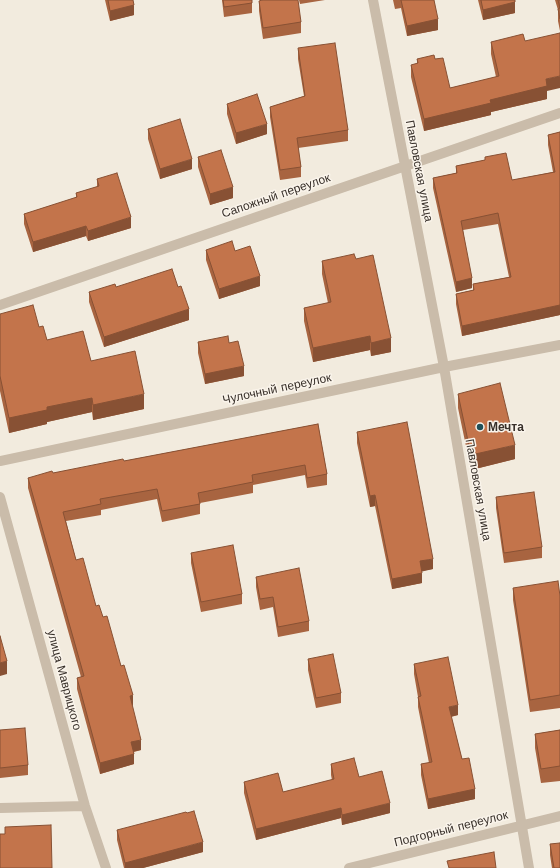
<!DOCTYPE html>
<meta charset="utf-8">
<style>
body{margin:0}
canvas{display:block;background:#f2ebde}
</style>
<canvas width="560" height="868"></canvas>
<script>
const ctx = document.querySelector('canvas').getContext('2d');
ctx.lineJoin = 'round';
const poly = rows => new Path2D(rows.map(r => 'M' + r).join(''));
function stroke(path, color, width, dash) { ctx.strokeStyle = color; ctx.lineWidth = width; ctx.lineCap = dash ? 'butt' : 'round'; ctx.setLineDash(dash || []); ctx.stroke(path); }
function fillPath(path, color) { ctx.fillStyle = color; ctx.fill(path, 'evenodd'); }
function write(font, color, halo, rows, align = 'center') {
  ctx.font = font + ' "Work Sans",sans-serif'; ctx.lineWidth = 3; ctx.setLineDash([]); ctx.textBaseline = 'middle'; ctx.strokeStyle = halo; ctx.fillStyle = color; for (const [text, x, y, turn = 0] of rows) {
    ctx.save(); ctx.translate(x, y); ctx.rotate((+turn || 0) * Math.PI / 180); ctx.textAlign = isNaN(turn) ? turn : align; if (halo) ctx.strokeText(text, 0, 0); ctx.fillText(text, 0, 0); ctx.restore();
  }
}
const street = poly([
 [373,0,444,367,529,868],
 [0,305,560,113],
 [0,461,444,367,560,345],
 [0,497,85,806,106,868],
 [0,808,85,806],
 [349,868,560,816]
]);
const wall = poly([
 [105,0,133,0,134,15,110,21],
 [222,0,252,0,252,13,224,17],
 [299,0,325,0,300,4],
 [393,0,434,0,438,30,407,36,401,8,395,9],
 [478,0,515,0,515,13,483,20],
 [555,0,560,0,560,31,558,21,558,10],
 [259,1,301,22,301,33,263,39,259,11],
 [525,41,547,91,547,99,491,112,491,115,424,131,411,77,411,65,417,64,417,59,435,59,450,88,496,77,491,54,491,42],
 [298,48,348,130,348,141,298,148,301,167,301,177,280,180,270,117,270,107,304,96,298,59],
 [227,104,267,134,236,144,227,114],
 [148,129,192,169,160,179,148,139],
 [560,132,560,315,462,336,456,304,456,294,473,290,473,284,509,277,498,224,463,230,472,288,456,292,433,188,433,178,456,173,456,166,485,160,485,157,512,180,553,172,548,145,548,135],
 [198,157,233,198,210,205,198,167],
 [97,179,131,228,88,241,86,236,33,252,24,224,24,214,76,198,76,193,97,187],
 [206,250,235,251,260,286,219,299,206,260],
 [356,259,391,352,371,356,370,350,313,362,304,321,304,308,328,303,322,274,322,261],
 [116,287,178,287,189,320,104,347,89,302,89,292],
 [0,314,39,327,47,340,91,361,144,409,93,420,92,412,47,422,47,424,9,433,0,391],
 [198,342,229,343,244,376,205,384,198,353],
 [458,394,515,459,471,470,458,408],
 [318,424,327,474,327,485,307,488,305,475,253,485,253,493,200,503,200,514,162,522,157,499,101,510,101,515,66,521,76,560,96,606,103,617,121,666,133,705,132,706,141,750,134,752,134,764,100,774,77,689,77,678,81,677,28,488,28,478,53,473,124,461],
 [357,432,433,569,421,571,422,583,392,589,375,506,370,507,357,443],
 [496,497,542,547,542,558,504,563,496,508],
 [191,553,242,594,242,604,201,612,191,563],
 [256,577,309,621,309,631,278,637,273,607,260,610,256,587],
 [513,588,560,596,560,708,530,712,513,600],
 [308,659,341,693,341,703,316,708,308,670],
 [414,664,458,715,451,717,462,759,475,799,428,809,421,775,421,764,429,763,418,707,418,697,414,674],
 [0,730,28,765,28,775,0,778],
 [560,730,560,781,541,783,535,748,535,734],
 [331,764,359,777,390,813,342,825,341,818,256,840,244,793,244,782,283,792,332,780,331,775],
 [117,830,203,852,143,868,124,868,117,840],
 [550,844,560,868,552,868,550,855]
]);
const shadedWall = poly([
 [515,2,515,13,483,20,483,10],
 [134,5,134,15,110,21,110,11],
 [438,19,438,30,407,36,407,26],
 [560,76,560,88,547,91,547,99,491,112,491,115,424,131,424,119,490,100,546,79],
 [267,124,267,134,236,144,236,133],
 [192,159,192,169,160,179,160,169],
 [233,187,233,198,210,205,210,194],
 [131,217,131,228,88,241,88,231],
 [86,226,86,236,33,252,33,242],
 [260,276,260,286,219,299,219,289],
 [472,278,472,288,456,292,456,282],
 [560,305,560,315,462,336,462,326],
 [189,309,189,320,104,347,104,337],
 [370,336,370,350,313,362,313,348],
 [391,338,391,352,371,356,371,343],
 [244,366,244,376,205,384,205,374],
 [144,394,144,409,93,420,93,405],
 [92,398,92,412,47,422,47,424,9,433,9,418,47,407],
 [515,445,515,459,471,470,471,455],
 [375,495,375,506,370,507,370,496],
 [433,559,433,569,420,572,420,561],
 [422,573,422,583,392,589,392,579],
 [7,661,7,674,0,676,0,663],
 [133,695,133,705,130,706,130,696],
 [458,705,458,715,449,717,449,707],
 [141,740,141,750,131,752,131,742],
 [134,754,134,764,100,774,100,763],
 [475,789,475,799,428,809,428,799],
 [390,803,390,813,342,825,342,815],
 [341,808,341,818,256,840,256,829],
 [203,842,203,852,143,868,125,868,125,863]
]);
const building = poly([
 [108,0,133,0,134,5,110,11,108,0],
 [223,0,252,0,252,3,224,7,223,0],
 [262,0,298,0,301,22,263,28,259,1,262,0],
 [401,0,434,0,438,19,407,26,401,0],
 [481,0,515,0,515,2,483,10,481,0],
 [558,0,560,0,560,8,558,0],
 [560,8,560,19,558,9,560,8],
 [560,33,560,76,546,79,547,86,490,100,491,103,424,119,411,65,418,63,417,59,434,55,435,59,443,58,450,88,499,76,491,42,523,34,525,41,560,33],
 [335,43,348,130,297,138,301,167,280,170,270,107,305,96,298,48,335,43],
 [257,94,267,124,236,133,227,104,257,94],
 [180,119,192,159,160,169,148,129,180,119],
 [560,132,560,305,462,326,456,294,474,290,473,284,511,277,498,213,461,221,472,278,456,282,433,178,457,173,456,166,485,160,485,157,506,153,512,180,555,172,548,135,560,132],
 [221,150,233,187,210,194,198,157,221,150],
 [117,173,131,217,88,231,86,226,33,242,24,214,77,197,76,193,99,186,97,179,117,173],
 [232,241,235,251,250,246,260,276,219,289,206,250,232,241],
 [354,254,356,259,373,255,391,338,371,343,370,336,313,348,304,308,331,302,322,261,354,254],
 [172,269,178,287,181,286,189,309,104,337,89,292,115,284,116,287,172,269],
 [33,305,39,327,43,326,47,340,83,331,91,361,135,351,144,394,93,405,92,398,47,407,47,410,9,418,0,376,0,314,33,305],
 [228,336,229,343,238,341,244,366,205,374,198,342,228,336],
 [500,383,515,445,471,455,458,394,500,383],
 [407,422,433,559,420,561,422,573,392,579,375,495,370,496,357,432,407,422],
 [318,424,327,474,307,478,305,465,252,475,253,482,198,493,200,504,162,511,157,489,100,499,101,504,63,512,76,560,83,558,96,606,99,605,103,617,107,616,121,666,124,665,133,695,130,696,141,740,131,742,134,754,100,763,77,678,84,676,28,478,52,471,53,473,123,459,124,461,318,424],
 [534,492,542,547,504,553,496,497,534,492],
 [233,545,242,594,201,602,191,553,233,545],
 [299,568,309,621,278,627,273,597,260,599,256,577,299,568],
 [558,581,560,596,560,695,530,700,513,588,558,581],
 [0,636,7,661,0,663,0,636],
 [333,654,341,693,316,698,308,659,333,654],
 [448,657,458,705,449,707,462,759,469,758,475,789,428,799,421,764,432,762,418,697,421,696,414,664,448,657],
 [25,728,28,765,0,768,0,730,25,728],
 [560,730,560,766,541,769,535,734,560,730],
 [354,758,359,777,382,771,390,803,342,815,341,808,256,829,244,782,278,773,283,792,334,779,331,764,354,758],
 [194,811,203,842,125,863,117,830,186,812,187,813,194,811],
 [51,825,52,868,0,868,0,834,5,834,5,827,51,825],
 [560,843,560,868,554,868,550,844,560,843],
 [494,852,496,868,449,868,447,861,494,852]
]);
const markers = [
 [480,427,4,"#205059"]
];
const streetNames = [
 ["Павловская улица",419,171,79],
 ["Сапожный переулок",276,196,-19],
 ["Чулочный переулок",277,389,-12],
 ["Павловская улица",478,490,80],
 ["улица Маврицкого",64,680,75],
 ["Подгорный переулок",451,829,-14]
];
const poiNames = [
 ["Мечта",488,427]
];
stroke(street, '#cabcaa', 10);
fillPath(wall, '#a86440');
fillPath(shadedWall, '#885134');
fillPath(building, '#c3744b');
stroke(building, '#885134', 1);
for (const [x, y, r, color] of markers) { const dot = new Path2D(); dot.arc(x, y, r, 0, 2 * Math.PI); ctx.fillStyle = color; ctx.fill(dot); stroke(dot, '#faf4eb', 1.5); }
write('12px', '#38302a', '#faf4eb', streetNames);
write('bold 12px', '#38302a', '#faf4eb', poiNames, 'left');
</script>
